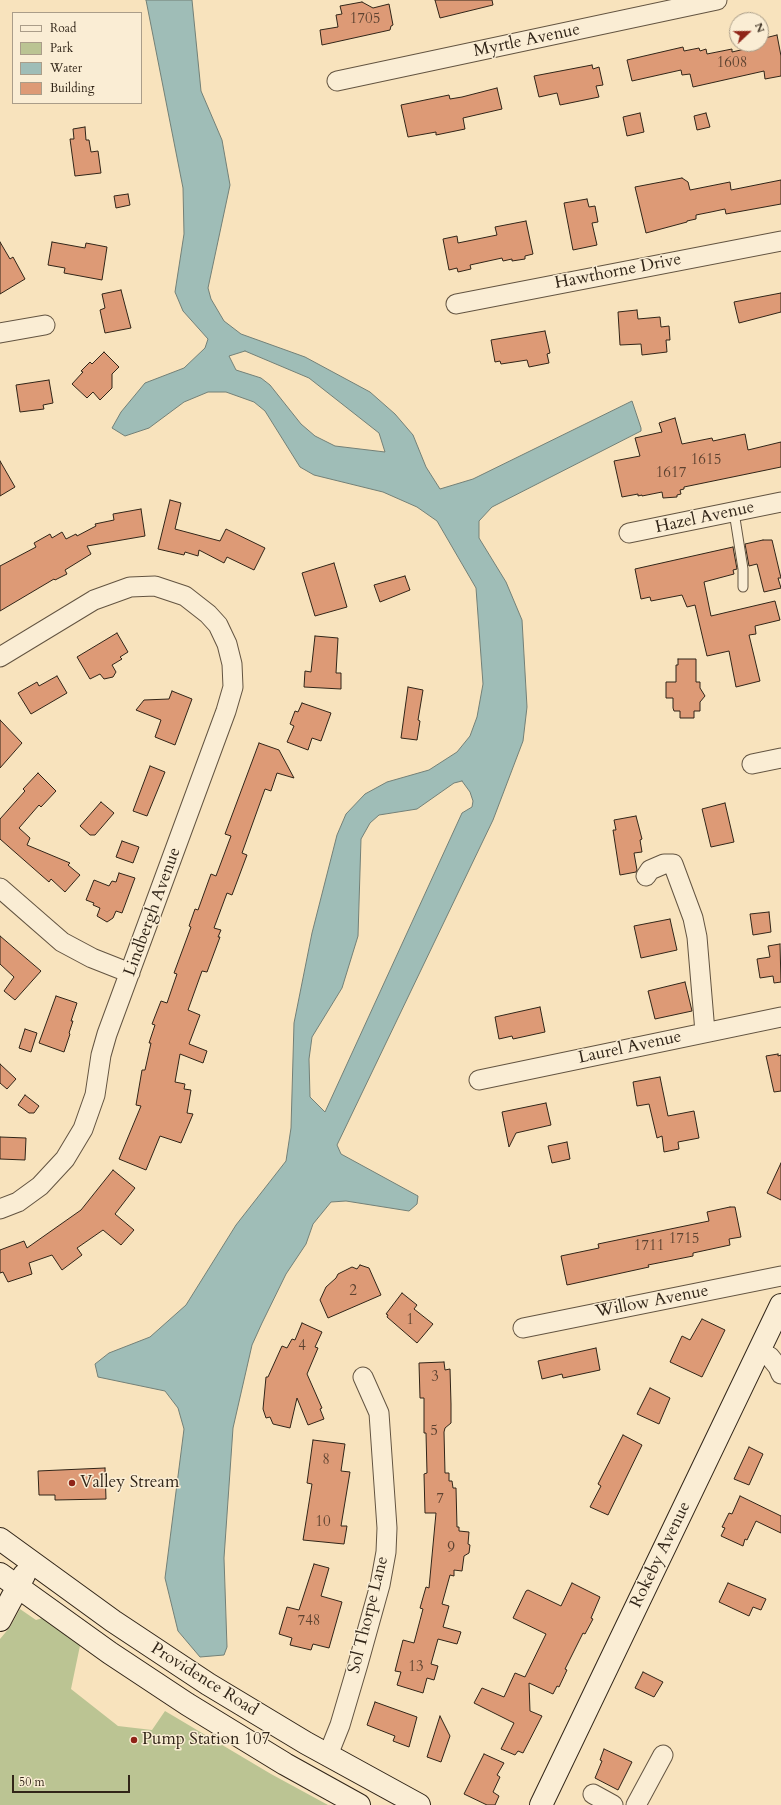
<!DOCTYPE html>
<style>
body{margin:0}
#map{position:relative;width:781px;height:1805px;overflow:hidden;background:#f8e3bd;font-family:Cardo,serif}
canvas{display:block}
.legend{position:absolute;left:12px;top:12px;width:130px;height:92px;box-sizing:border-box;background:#faedd4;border:1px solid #aa9d89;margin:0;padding:5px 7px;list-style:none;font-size:12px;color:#312518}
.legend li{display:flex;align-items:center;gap:8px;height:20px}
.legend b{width:20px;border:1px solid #aa9d89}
.north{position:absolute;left:729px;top:12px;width:40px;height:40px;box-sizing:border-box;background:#faedd4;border:1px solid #aa9d89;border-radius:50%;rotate:68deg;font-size:11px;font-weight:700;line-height:16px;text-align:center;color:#312518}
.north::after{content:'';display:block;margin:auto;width:14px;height:18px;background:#8f2418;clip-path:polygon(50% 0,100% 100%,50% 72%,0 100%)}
.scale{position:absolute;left:12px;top:1775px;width:118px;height:18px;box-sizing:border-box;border:2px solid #312518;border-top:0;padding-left:5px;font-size:12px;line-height:14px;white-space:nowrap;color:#312518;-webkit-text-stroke:3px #faedd4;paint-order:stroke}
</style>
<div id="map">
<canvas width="781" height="1805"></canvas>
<ul class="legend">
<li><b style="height:5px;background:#faedd4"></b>Road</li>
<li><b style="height:11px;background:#bbc493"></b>Park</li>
<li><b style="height:11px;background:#9fbdb7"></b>Water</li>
<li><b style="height:11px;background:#dd9a76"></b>Building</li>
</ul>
<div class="north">N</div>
<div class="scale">50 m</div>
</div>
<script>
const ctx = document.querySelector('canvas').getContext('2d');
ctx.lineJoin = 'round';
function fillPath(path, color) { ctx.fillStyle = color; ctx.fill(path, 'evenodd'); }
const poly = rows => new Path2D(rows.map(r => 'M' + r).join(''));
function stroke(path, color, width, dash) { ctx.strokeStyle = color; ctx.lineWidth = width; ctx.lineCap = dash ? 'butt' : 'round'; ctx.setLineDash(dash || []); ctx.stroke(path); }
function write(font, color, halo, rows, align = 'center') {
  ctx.font = font + ' Cardo,serif'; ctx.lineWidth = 3; ctx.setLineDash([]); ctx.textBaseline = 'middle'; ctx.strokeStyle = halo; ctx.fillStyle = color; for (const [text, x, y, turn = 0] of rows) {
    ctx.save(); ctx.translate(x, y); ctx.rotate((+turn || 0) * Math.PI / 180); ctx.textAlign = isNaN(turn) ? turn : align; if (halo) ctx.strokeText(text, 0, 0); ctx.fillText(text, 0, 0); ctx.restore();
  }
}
const green = poly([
 [20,1609,36,1620,49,1616,82,1636,71,1689,118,1726,152,1730,165,1711,271,1774,328,1805,0,1805,0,1639,10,1627]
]);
const water = poly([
 [146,0,192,0,201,91,222,140,230,185,208,288,211,299,224,321,241,334,305,357,370,392,395,414,413,435,426,467,440,489,473,479,632,401,641,428,641,431,492,507,479,521,479,538,506,582,522,620,527,707,523,741,493,820,337,1145,341,1154,418,1196,417,1204,409,1211,346,1201,331,1202,313,1224,306,1244,286,1274,262,1323,252,1345,233,1428,224,1558,227,1647,224,1655,200,1657,178,1631,165,1578,184,1429,178,1408,165,1391,98,1377,95,1364,109,1353,150,1337,186,1305,236,1225,286,1161,291,1128,294,1023,312,933,337,835,346,814,365,794,387,782,429,770,457,752,470,736,477,717,483,684,476,588,437,521,417,507,383,492,314,475,300,467,265,411,254,402,226,392,208,392,184,402,149,428,125,436,112,428,121,412,145,383,184,368,205,348,208,339,183,311,175,292,184,234,183,188,146,0],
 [245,351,309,378,379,433,385,452,335,446,315,436,301,424,270,385,261,378,236,370,229,356,245,351],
 [462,781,470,792,473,801,472,807,462,813,325,1112,310,1097,309,1059,312,1037,342,988,358,936,361,839,370,823,379,815,417,809,454,783,462,781]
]);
const building = poly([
 [435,0,492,0,493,5,440,18,435,0],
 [362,2,373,8,389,4,393,25,391,26,390,30,322,45,320,30,338,27,336,15,342,14,340,6,362,2],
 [777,35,781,56,781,76,765,79,764,71,693,87,690,74,682,75,681,70,632,81,627,60,683,47,684,51,699,48,700,51,706,49,707,54,732,49,732,52,758,46,758,44,761,44,761,39,777,35],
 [592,65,593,69,599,67,603,85,596,86,599,97,560,105,557,93,539,97,534,76,592,65],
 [497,88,502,109,463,118,465,129,436,135,436,132,408,137,401,105,449,95,450,99,462,97,497,88],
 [640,113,644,132,627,136,623,117,640,113],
 [706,113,710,127,697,130,694,116,706,113],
 [85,127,86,140,89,140,91,152,98,151,101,173,75,176,70,139,74,139,73,129,85,127],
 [682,178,688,182,690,190,730,182,731,190,781,180,781,204,726,214,725,209,711,212,696,215,696,219,687,221,687,222,646,233,635,187,682,178],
 [128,194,130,205,116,208,114,196,128,194],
 [587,199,589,207,595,206,598,222,592,223,597,245,573,250,564,203,587,199],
 [526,221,533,254,525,256,525,259,512,261,512,259,503,261,502,258,470,265,471,269,458,272,457,268,449,270,443,239,457,236,458,243,497,235,495,227,526,221],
 [0,242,10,259,13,257,25,279,0,294,0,242],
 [52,242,85,248,86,243,107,247,102,280,64,273,65,268,48,265,52,242],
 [121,290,131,328,105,333,100,310,105,308,102,294,121,290],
 [781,293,781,312,739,323,734,302,781,293],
 [637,310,638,319,660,317,661,327,669,326,670,340,666,340,667,352,642,355,641,344,620,345,618,312,637,310],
 [545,331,550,353,547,354,549,363,529,367,527,360,501,364,500,361,495,362,491,340,545,331],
 [104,352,119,367,112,374,112,388,100,400,93,392,87,398,72,384,83,372,81,371,90,362,92,364,104,352],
 [49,380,53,403,43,405,44,409,20,412,16,385,49,380],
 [675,418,682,444,712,438,713,441,745,434,748,450,781,442,781,467,684,487,684,489,680,490,681,494,677,495,677,497,663,498,662,492,642,496,642,495,638,496,638,494,622,497,614,461,640,456,635,438,662,432,659,423,675,418],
 [0,461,15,487,0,496,0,461],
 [170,500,181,503,175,529,220,541,226,529,265,548,254,570,227,557,224,563,199,550,198,556,185,552,184,555,158,549,170,500],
 [141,509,145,536,87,546,91,554,65,570,67,574,55,580,54,579,0,611,0,566,36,547,34,543,50,534,52,538,62,532,66,539,76,534,77,536,96,526,95,524,114,520,113,514,141,509],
 [763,540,772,540,781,578,778,578,781,588,764,592,757,564,749,566,745,544,763,540],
 [733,547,737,569,733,570,734,574,704,582,711,616,775,601,780,620,755,626,756,634,749,635,760,681,736,687,729,651,707,656,695,605,687,607,682,595,651,601,650,597,641,599,635,569,733,547],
 [334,563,347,607,315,616,302,573,334,563],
 [405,576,410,590,380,602,374,585,405,576],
 [117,633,128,652,120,657,122,659,112,665,116,672,113,677,104,679,100,674,90,679,77,657,117,633],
 [315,636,338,638,336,673,341,673,341,689,304,687,305,671,311,672,315,636],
 [678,659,696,659,696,682,700,682,700,688,705,696,700,702,700,711,694,711,694,718,680,718,680,711,674,711,673,708,673,698,666,698,666,682,676,682,676,665,678,665,678,659],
 [57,676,67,693,31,714,18,693,37,682,39,686,57,676],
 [408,687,423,690,418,720,420,721,417,740,401,738,408,687],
 [172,691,192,699,175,745,155,737,161,720,136,710,144,700,169,699,172,691],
 [302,703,331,713,321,741,312,738,308,750,287,742,294,726,290,724,295,711,298,712,302,703],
 [0,720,22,743,0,768,0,720],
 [259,743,279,750,294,778,277,773,271,791,265,789,242,853,247,855,232,895,227,893,214,928,221,930,218,937,220,937,207,972,202,971,188,1010,200,1015,189,1044,207,1051,203,1063,180,1054,175,1082,185,1084,184,1089,191,1090,187,1113,193,1114,181,1143,160,1136,146,1170,119,1159,141,1106,136,1105,142,1070,145,1070,151,1043,149,1043,155,1025,152,1024,161,1001,167,1003,177,974,174,973,191,927,189,926,195,909,198,910,211,874,216,876,231,836,225,834,259,743],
 [150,766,165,772,147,816,133,811,150,766],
 [38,773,56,791,41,807,39,805,19,828,30,838,27,845,70,863,68,865,80,875,65,892,51,879,49,882,0,839,0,819,25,791,23,789,38,773],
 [101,802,114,813,95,835,90,835,80,826,101,802],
 [725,803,734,842,711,847,702,809,725,803],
 [636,816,642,839,640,840,642,852,634,853,637,870,636,872,620,875,613,830,616,830,614,820,636,816],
 [122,841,139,847,133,863,116,857,122,841],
 [119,873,135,878,122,913,116,911,113,918,107,922,97,916,100,908,93,905,94,903,86,900,94,880,109,886,112,881,116,882,119,873],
 [769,912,771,932,753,935,750,914,769,912],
 [670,919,677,950,641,958,634,926,670,919],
 [0,936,41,971,15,1000,4,991,14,977,0,964,0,936],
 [780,944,781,982,774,983,773,976,760,978,757,959,770,957,768,946,780,944],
 [685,982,692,1011,655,1019,648,991,685,982],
 [56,996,77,1003,71,1021,73,1021,69,1033,70,1034,64,1052,39,1043,56,996],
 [540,1007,545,1032,513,1039,512,1036,499,1039,495,1017,540,1007],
 [25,1029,37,1033,31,1052,19,1048,25,1029],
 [778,1054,778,1056,781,1055,781,1091,774,1092,766,1056,778,1054],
 [0,1064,16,1079,7,1089,0,1083,0,1064],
 [660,1077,668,1116,694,1111,699,1138,678,1142,679,1149,664,1152,662,1136,657,1138,649,1104,637,1106,633,1082,660,1077],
 [25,1095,39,1106,34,1113,29,1113,18,1105,25,1095],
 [546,1103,551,1125,516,1133,509,1147,502,1112,546,1103],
 [0,1137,26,1138,25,1160,0,1159,0,1137],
 [567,1142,570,1159,552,1163,548,1146,567,1142],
 [781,1163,781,1200,767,1193,781,1163],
 [113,1170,135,1188,115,1214,134,1230,121,1245,103,1230,77,1248,82,1255,62,1270,52,1255,29,1263,32,1274,8,1282,3,1272,0,1273,0,1250,24,1241,27,1248,81,1210,113,1170],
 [730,1207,735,1207,741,1237,729,1239,730,1245,693,1253,693,1256,648,1265,649,1267,567,1285,561,1256,599,1248,598,1244,709,1221,707,1212,730,1207],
 [360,1265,369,1268,381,1295,328,1318,320,1300,326,1287,336,1278,338,1274,352,1267,357,1269,360,1265],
 [402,1293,417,1305,414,1309,433,1324,417,1343,387,1317,388,1315,386,1314,402,1293],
 [702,1319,725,1330,702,1377,670,1362,682,1336,690,1340,702,1319],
 [302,1323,322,1332,315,1347,318,1348,307,1374,322,1408,320,1409,324,1419,308,1425,297,1398,290,1428,273,1424,270,1417,266,1418,263,1409,266,1377,268,1377,282,1346,287,1348,292,1339,295,1340,302,1323],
 [596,1348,600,1370,563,1378,562,1374,542,1379,538,1361,596,1348],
 [444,1362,445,1370,450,1369,451,1404,451,1423,445,1428,444,1432,445,1473,449,1473,449,1481,452,1481,453,1488,456,1488,457,1527,459,1527,459,1531,469,1532,468,1544,470,1545,469,1553,464,1556,462,1571,454,1570,454,1576,450,1575,442,1604,449,1606,443,1627,461,1632,457,1644,438,1639,431,1664,438,1666,434,1680,427,1678,423,1693,397,1685,401,1672,395,1671,403,1640,414,1643,423,1609,420,1608,426,1587,429,1588,436,1513,425,1513,424,1474,427,1473,426,1433,424,1433,424,1398,420,1398,419,1363,444,1362],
 [650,1388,670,1398,659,1424,637,1414,650,1388],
 [623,1435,642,1445,608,1515,590,1507,601,1486,598,1484,623,1435],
 [313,1440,345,1444,341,1471,350,1472,341,1526,347,1526,344,1544,303,1540,312,1484,307,1483,313,1440],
 [749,1447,763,1454,749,1485,734,1479,749,1447],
 [105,1468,106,1499,55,1500,55,1495,39,1495,38,1471,105,1468],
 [740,1496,781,1516,781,1533,756,1521,747,1540,745,1539,743,1546,721,1536,725,1528,722,1527,729,1513,732,1514,740,1496],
 [314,1564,329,1568,321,1596,342,1602,329,1648,313,1644,311,1650,290,1645,292,1638,279,1634,287,1607,299,1610,314,1564],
 [572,1583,600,1597,591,1618,593,1619,585,1634,583,1633,565,1669,567,1670,559,1687,557,1686,553,1694,529,1683,530,1711,542,1716,523,1753,518,1751,515,1755,501,1749,514,1723,474,1703,482,1688,504,1697,515,1673,525,1677,546,1634,513,1618,526,1591,528,1590,561,1606,572,1583],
 [728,1583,766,1599,761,1610,753,1607,749,1616,719,1602,728,1583],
 [643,1672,663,1682,654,1697,635,1688,643,1672],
 [375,1702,417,1717,409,1747,393,1741,395,1736,367,1725,375,1702],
 [440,1716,450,1736,441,1762,427,1757,440,1716],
 [604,1749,632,1762,618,1790,595,1778,602,1761,600,1760,604,1749],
 [484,1754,504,1763,497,1775,500,1777,493,1792,499,1796,495,1805,487,1805,464,1794,484,1754]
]);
const lane = poly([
 [734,512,743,569,743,587]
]);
const street = poly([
 [337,81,717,0],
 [456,304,781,241],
 [0,333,45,325],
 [629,533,781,502],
 [0,657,94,600,130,587,155,586,185,596,208,614,218,625,227,644,232,664,233,687,226,711,107,1034,101,1055,95,1095,83,1129,65,1159,40,1186,18,1202,0,1209],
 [752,764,781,758],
 [646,876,650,870,664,864,673,864,693,918,697,937,705,1032],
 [0,888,62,942,92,958,130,973],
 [479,1080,781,1017],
 [523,1328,781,1276],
 [760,1351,770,1357,778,1367,781,1374],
 [328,1755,340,1725,358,1664,380,1585,386,1552,387,1528,379,1413,363,1377],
 [593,1794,613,1805],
 [636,1805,663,1755]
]);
const secondary = poly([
 [0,1539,113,1621,208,1684,306,1743,419,1805],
 [0,1574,110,1653,187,1704,285,1764,359,1805],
 [0,1620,24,1575],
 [541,1805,781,1305]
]);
const markers = [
 [72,1483,4,"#8f2418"],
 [134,1740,4,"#8f2418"]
];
const numberNames = [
 ["1705",365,20],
 ["1608",732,64],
 ["1615",706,461],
 ["1617",671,474],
 ["1715",684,1240],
 ["1711",649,1247],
 ["2",353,1292],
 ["1",410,1321],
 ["4",302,1347],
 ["3",435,1378],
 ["5",434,1432],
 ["8",326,1461],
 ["7",440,1500],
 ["10",323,1523],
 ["9",451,1549],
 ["748",309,1622],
 ["13",416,1668]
];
const streetNames = [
 ["Myrtle Avenue",527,41,-12],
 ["Hawthorne Drive",618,272,-11],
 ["Hazel Avenue",705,518,-12],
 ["Lindbergh Avenue",153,912,-70],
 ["Laurel Avenue",630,1048,-12],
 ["Willow Avenue",652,1302,-11],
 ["Rokeby Avenue",661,1555,-64],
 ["Sol Thorpe Lane",369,1615,-76],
 ["Providence Road",204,1680,32]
];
const poiNames = [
 ["Valley Stream",80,1483],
 ["Pump Station 107",142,1740]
];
fillPath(green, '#bbc493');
fillPath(water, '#9fbdb7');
stroke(water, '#738077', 1);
fillPath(building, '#dd9a76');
stroke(building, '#312518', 1);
stroke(lane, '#635441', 11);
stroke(street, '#635441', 21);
stroke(secondary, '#312518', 24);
stroke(lane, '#faedd4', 9);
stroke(street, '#faedd4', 19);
stroke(secondary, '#faedd4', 22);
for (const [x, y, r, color] of markers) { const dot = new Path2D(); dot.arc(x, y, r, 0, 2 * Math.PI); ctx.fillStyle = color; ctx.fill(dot); stroke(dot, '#faedd4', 1.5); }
write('15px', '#5c4230', null, numberNames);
write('17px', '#312518', '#faedd4', streetNames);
write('17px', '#312518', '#faedd4', poiNames, 'left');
</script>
